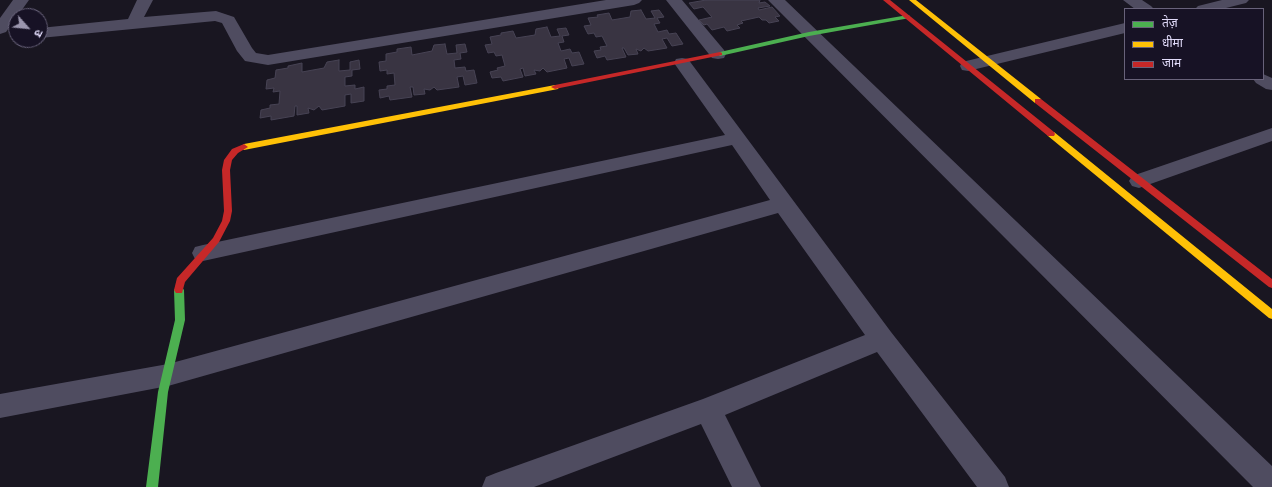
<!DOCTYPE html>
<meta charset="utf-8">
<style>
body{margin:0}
#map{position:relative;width:1272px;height:487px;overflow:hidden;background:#191621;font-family:Figtree,"Noto Sans Devanagari",sans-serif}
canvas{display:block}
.legend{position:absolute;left:1124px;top:8px;width:140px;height:72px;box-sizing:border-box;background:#171225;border:1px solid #68627a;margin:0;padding:5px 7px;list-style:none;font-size:12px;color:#e1dbfa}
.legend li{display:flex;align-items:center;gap:8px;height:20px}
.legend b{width:20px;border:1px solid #68627a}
.north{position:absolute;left:8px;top:8px;width:40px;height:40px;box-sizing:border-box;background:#171225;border:1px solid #68627a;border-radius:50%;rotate:117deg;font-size:11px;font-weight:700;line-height:16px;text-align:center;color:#e1dbfa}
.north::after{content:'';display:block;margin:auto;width:14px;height:18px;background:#9b96ae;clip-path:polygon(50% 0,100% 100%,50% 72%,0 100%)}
</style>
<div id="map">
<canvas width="1272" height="487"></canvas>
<ul class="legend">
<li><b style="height:5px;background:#4caf50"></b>तेज़</li>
<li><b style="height:5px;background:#ffc107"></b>धीमा</li>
<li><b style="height:5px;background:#c62828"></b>जाम</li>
</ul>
<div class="north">उ</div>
</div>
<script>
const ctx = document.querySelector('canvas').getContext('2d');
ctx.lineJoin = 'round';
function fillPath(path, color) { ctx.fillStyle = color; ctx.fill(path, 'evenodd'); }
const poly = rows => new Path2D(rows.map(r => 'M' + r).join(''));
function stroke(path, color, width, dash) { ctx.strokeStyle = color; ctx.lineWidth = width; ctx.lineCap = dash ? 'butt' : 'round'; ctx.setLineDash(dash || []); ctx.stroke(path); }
const building = poly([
 [706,0,760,0,759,3,765,2,770,6,758,8,759,10,772,7,780,16,775,17,779,21,769,23,766,20,762,20,759,17,741,21,743,23,737,25,740,28,727,31,724,27,712,30,707,24,704,25,699,20,712,17,703,7,694,9,689,3,706,0],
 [641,10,646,19,655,18,651,11,659,10,664,17,657,18,660,23,654,24,658,32,667,30,669,34,676,33,683,44,672,46,667,38,662,39,667,48,648,51,644,48,641,51,636,49,638,54,628,55,624,48,622,48,626,57,607,60,605,56,597,58,594,51,601,50,600,47,607,46,602,36,596,37,594,33,588,34,584,26,591,25,588,18,598,17,597,15,609,13,612,20,630,17,631,11,641,10],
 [547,27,551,37,560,36,557,29,566,28,569,35,562,36,564,42,558,43,561,51,570,49,572,53,579,52,584,64,572,66,569,58,564,59,567,68,547,72,543,68,540,71,534,70,536,74,525,76,523,68,520,69,523,77,503,81,501,77,492,78,490,72,498,70,497,68,505,66,502,55,496,56,494,52,488,53,485,45,492,44,490,37,501,35,501,33,513,31,516,38,535,35,536,29,547,27],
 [445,44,447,54,457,53,456,45,465,44,467,52,460,53,461,59,454,60,455,68,465,67,466,71,474,70,477,83,465,85,463,76,457,77,459,87,437,90,434,87,430,90,424,89,425,94,414,95,413,87,410,87,412,97,390,100,389,96,380,98,379,90,387,89,387,86,395,85,394,73,387,74,387,70,380,71,379,62,386,61,386,54,397,52,397,49,411,47,412,55,432,51,434,45,445,44],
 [339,60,339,71,350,70,350,62,359,60,360,69,352,70,352,76,345,77,345,86,355,85,355,89,364,87,364,101,351,103,351,94,345,95,345,106,322,110,319,106,314,110,308,108,309,113,297,115,297,106,295,106,294,116,271,120,271,116,260,118,261,110,270,108,270,105,279,104,280,91,273,92,274,88,266,89,267,80,275,78,276,70,288,68,288,66,302,63,302,72,324,68,327,62,339,60]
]);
const street = poly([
 [13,0,29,0,6,32,0,34,0,18,13,0],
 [137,0,153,0,144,17,216,11,234,17,252,48,256,53,268,55,606,0,642,0,639,3,634,5,268,65,245,61,237,51,222,23,215,21,40,38,40,28,128,19,137,0],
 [666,0,682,0,724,50,726,54,724,58,718,59,712,58,666,0],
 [768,0,785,0,1272,466,1272,487,1253,487,768,0],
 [1123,0,1142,0,1151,6,1154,9,1135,9,1123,0],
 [1222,0,1249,0,1246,3,1222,9,1195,9,1198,6,1222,0],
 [1125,23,1125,33,968,71,962,70,960,66,962,62,1125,23],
 [682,58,688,59,891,332,1005,477,1009,487,977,487,877,352,725,415,761,487,732,487,701,424,534,487,482,487,486,477,496,473,703,399,865,335,778,213,168,386,0,418,0,394,168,364,770,200,732,145,203,261,195,259,192,253,195,247,203,245,725,135,674,63,676,59,682,58],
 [1263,74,1272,78,1272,90,1266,89,1256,83,1253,79,1263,79,1263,74],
 [1272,128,1272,141,1139,188,1132,186,1129,181,1132,176,1272,128]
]);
const fast = poly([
 [908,15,910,16,910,18,809,36,720,56,717,54,720,52,809,32,908,15],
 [179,286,182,287,184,290,185,320,168,392,158,487,146,487,158,392,175,320,174,290,176,287,179,286]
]);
const slow = poly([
 [909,0,916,0,1041,99,1041,103,1035,103,909,0],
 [555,85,559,87,558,89,244,150,240,147,244,144,555,85],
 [1048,132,1054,132,1272,309,1272,319,1269,318,1048,136,1047,134,1048,132]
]);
const jam = poly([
 [883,0,890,0,1054,132,1055,134,1054,136,1048,136,883,0],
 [720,52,722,53,722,55,555,89,551,87,555,85,720,52],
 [1035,99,1041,99,1272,279,1272,288,1269,287,1035,103,1035,99],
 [244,144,248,147,238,153,232,160,230,170,232,211,230,221,219,242,185,282,182,293,176,293,174,290,177,278,213,238,222,221,224,211,222,170,224,160,232,149,244,144]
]);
fillPath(building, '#393442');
stroke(building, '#474354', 1);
fillPath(street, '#4f4c60');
fillPath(fast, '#4caf50');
fillPath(slow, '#ffc107');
fillPath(jam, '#c62828');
</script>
